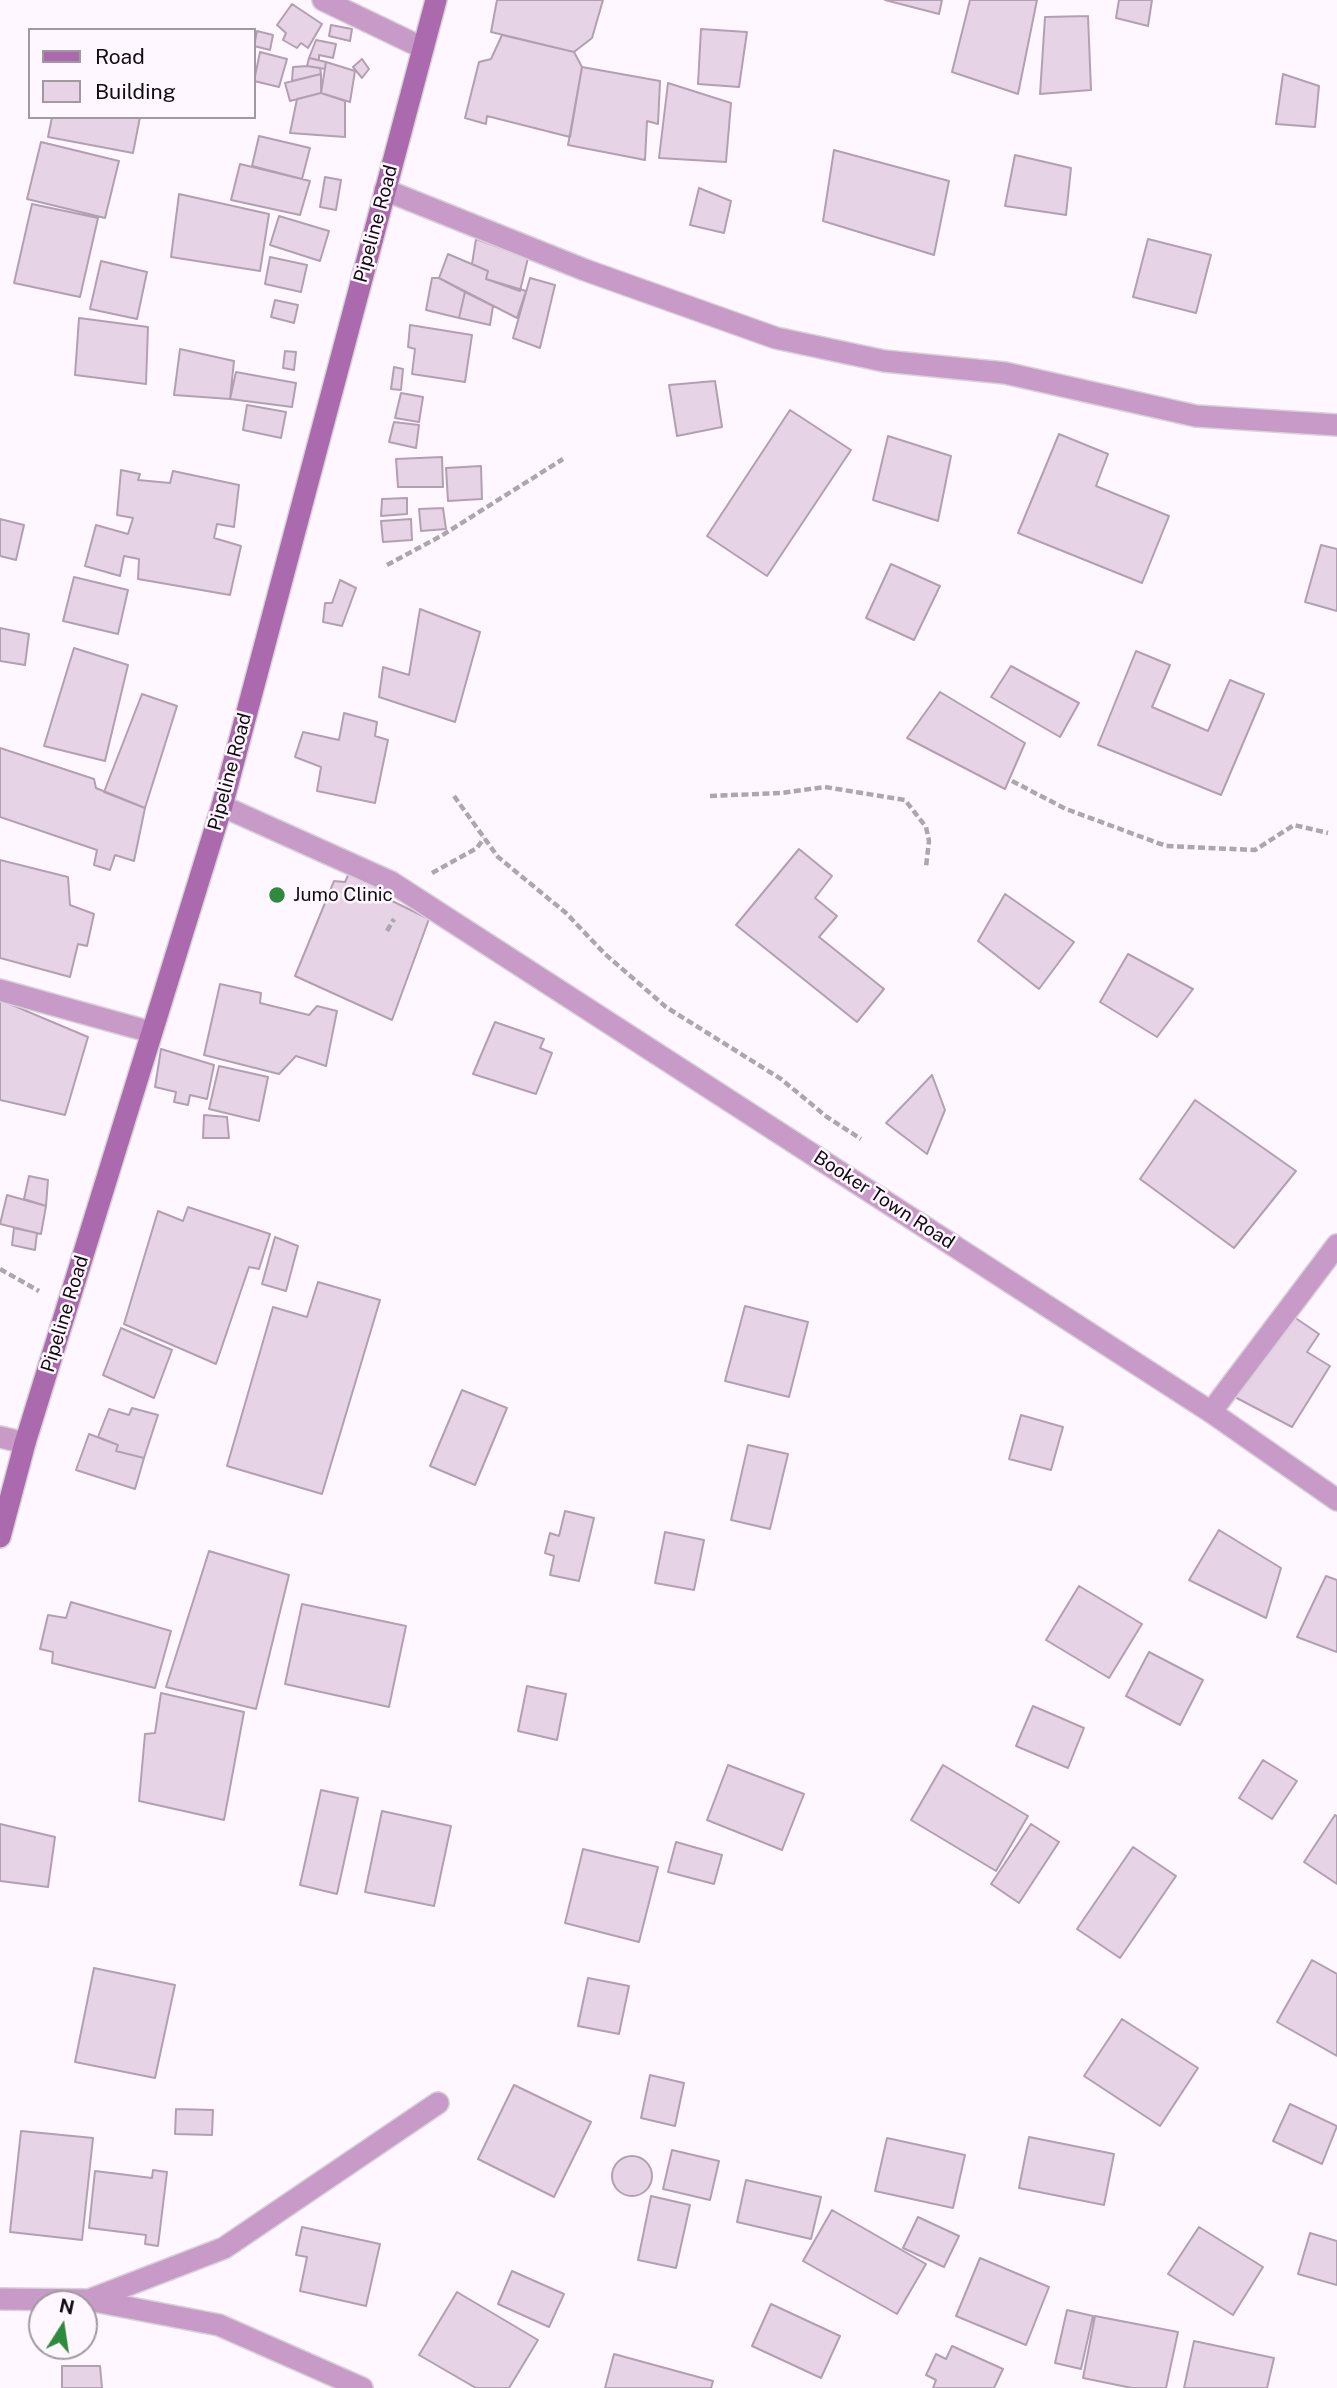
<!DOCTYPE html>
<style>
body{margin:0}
#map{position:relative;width:1337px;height:2388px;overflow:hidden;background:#fff7ff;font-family:"Public Sans",sans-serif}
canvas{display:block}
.legend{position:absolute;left:28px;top:28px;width:228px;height:91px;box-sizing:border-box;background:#fff7ff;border:2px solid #a099a0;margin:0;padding:9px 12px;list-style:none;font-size:21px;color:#120c12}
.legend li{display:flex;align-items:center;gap:14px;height:35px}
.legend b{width:35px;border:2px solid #a099a0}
.north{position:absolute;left:28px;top:2290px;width:70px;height:70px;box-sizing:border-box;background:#fff7ff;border:2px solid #a099a0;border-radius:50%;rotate:12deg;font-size:19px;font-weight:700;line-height:28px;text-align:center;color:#120c12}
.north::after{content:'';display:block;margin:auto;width:24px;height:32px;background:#2e8a3c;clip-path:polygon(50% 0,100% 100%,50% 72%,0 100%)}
</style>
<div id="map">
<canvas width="1337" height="2388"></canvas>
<ul class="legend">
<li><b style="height:9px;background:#ab6aad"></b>Road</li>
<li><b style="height:19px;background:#e6d3e6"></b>Building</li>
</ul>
<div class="north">N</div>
</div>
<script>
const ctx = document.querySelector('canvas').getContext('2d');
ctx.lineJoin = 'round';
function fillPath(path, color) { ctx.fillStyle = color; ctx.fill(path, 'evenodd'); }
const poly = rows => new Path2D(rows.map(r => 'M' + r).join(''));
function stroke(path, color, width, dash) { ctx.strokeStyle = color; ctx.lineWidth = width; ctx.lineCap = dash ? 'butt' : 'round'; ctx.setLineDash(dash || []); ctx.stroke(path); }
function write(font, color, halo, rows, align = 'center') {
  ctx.font = font + ' "Public Sans",sans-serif'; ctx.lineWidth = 5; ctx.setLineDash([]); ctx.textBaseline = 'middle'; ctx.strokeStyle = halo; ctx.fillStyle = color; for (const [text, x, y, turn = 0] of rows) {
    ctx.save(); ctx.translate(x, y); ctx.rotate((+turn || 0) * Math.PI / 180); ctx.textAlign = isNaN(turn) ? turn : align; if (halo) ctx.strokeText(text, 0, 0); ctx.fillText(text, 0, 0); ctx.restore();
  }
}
const building = poly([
 [497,0,603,0,592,38,574,52,491,32,497,0],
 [885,0,942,0,939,14,885,0],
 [970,0,1037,0,1018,94,952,72,970,0],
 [1119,0,1152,0,1148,26,1116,18,1119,0],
 [292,4,322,24,308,48,301,43,297,48,283,40,286,33,277,25,292,4],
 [1088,16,1091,90,1040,94,1045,17,1088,16],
 [331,25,352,29,350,41,329,36,331,25],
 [701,29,747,32,739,87,698,84,701,29],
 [257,31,273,35,270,50,254,46,257,31],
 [502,35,574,52,582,67,570,137,487,116,486,124,465,118,479,62,491,59,502,35],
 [316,40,336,44,333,58,319,55,319,60,309,58,316,40],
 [260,52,287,59,279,87,254,81,260,52],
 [309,58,326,62,325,69,307,66,309,58],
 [362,59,369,69,362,78,353,67,362,59],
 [326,62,355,71,350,102,321,93,326,62],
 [307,66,320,68,321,74,292,81,293,67,307,66],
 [582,67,660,81,658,124,647,121,645,160,568,145,582,67],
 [321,74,321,93,290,101,285,83,321,74],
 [1283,74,1319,86,1315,127,1276,124,1283,74],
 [668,83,731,103,726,162,659,158,668,83],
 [321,93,345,101,345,137,290,133,297,99,321,93],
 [52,117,140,117,133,153,48,137,52,117],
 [259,136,310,148,302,179,252,166,259,136],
 [41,142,119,161,105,218,27,199,41,142],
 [834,150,949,181,934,255,823,221,834,150],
 [1015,155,1071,168,1066,215,1005,206,1015,155],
 [240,164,310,181,300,215,231,200,240,164],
 [325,177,341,180,336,210,320,207,325,177],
 [699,188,731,201,724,233,690,225,699,188],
 [179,194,269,214,260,271,171,257,179,194],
 [32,204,98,218,80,297,14,283,32,204],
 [279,216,329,231,320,261,270,245,279,216],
 [476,239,528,258,520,291,486,279,488,271,472,264,476,239],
 [1148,239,1211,255,1196,313,1133,297,1148,239],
 [448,254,488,271,486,279,526,291,517,318,439,278,448,254],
 [270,257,307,265,301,292,265,284,270,257],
 [101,261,147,272,137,319,90,309,101,261],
 [432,278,439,278,465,292,459,318,426,310,432,278],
 [530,278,555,285,540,348,513,338,530,278],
 [465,292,493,306,490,325,459,318,465,292],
 [275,300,298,305,294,323,271,317,275,300],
 [79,318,148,327,146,384,75,375,79,318],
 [410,325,472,335,465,382,412,374,415,349,408,347,410,325],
 [180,349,234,361,230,399,174,395,180,349],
 [285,351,296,352,294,370,283,368,285,351],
 [394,367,403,369,401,390,391,389,394,367],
 [236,372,296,383,292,407,230,399,236,372],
 [715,381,722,427,677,436,669,385,715,381],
 [401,393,423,397,419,422,395,418,401,393],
 [247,405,286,412,281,438,243,430,247,405],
 [790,410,851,450,767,576,707,536,790,410],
 [394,422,419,425,416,448,389,442,394,422],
 [1059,434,1108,454,1096,486,1169,516,1142,583,1018,533,1059,434],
 [888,436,951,456,938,521,873,500,888,436],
 [442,457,443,487,398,487,396,459,442,457],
 [481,466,482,499,448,501,446,468,481,466],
 [121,470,140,474,138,480,170,483,173,471,239,485,234,527,217,524,214,538,241,546,230,595,138,579,139,559,124,556,120,576,85,566,96,525,128,534,133,518,117,515,121,470],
 [407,498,407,514,381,516,382,499,407,498],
 [443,508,446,529,421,531,419,509,443,508],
 [0,519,24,525,16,560,0,556,0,519],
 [411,519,412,540,383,542,381,521,411,519],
 [1321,545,1337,549,1337,611,1305,602,1321,545],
 [891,564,940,586,914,640,866,618,891,564],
 [74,577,128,590,118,634,63,621,74,577],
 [340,580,356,588,342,626,323,622,325,603,332,603,340,580],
 [420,609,480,632,455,722,379,697,383,667,409,675,420,609],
 [0,628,29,634,25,665,0,661,0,628],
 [74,648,128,665,105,761,44,746,74,648],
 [1136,651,1170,665,1152,707,1208,731,1230,680,1264,694,1221,795,1098,745,1136,651],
 [1011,666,1079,703,1060,737,991,697,1011,666],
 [940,692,1025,743,1005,789,907,738,940,692],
 [142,694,177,706,145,808,104,792,142,694],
 [344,713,377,722,375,736,388,740,375,803,317,791,321,767,295,757,303,732,339,740,344,713],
 [0,748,94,779,96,788,145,808,134,861,115,855,110,870,94,865,97,850,0,817,0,748],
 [799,849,832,876,815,898,837,916,819,937,884,989,857,1022,736,925,799,849],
 [0,860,68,877,70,905,94,914,87,946,78,944,70,977,0,958,0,860],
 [350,871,387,884,384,897,429,919,392,1020,295,976,334,881,345,882,350,871],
 [1005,894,1074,942,1039,989,978,941,1005,894],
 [1128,954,1193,989,1157,1037,1100,1002,1128,954],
 [220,984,261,993,260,1003,309,1015,317,1006,337,1011,326,1066,296,1056,279,1074,204,1055,220,984],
 [0,1000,88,1037,65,1115,0,1100,0,1000],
 [495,1022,544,1039,540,1048,552,1053,536,1094,473,1074,495,1022],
 [161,1049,214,1065,207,1099,190,1095,188,1105,174,1102,176,1092,155,1087,161,1049],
 [219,1066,268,1077,259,1121,209,1109,219,1066],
 [932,1075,945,1110,927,1154,886,1123,932,1075],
 [1195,1100,1296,1171,1234,1248,1140,1179,1195,1100],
 [204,1115,227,1117,229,1138,203,1138,204,1115],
 [29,1176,48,1180,46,1206,24,1199,29,1176],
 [7,1195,46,1206,41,1234,0,1224,7,1195],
 [188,1207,270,1234,259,1269,249,1267,216,1364,124,1324,158,1211,183,1221,188,1207],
 [14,1228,37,1233,35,1250,12,1245,14,1228],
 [275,1237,298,1246,286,1291,262,1284,275,1237],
 [318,1282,380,1300,322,1494,227,1466,273,1307,307,1317,318,1282],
 [745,1306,808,1322,789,1397,725,1381,745,1306],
 [1294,1317,1319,1334,1307,1352,1330,1366,1292,1427,1231,1395,1294,1317],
 [121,1328,172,1350,154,1398,103,1375,121,1328],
 [462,1390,507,1408,475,1485,430,1466,462,1390],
 [132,1408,158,1415,144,1458,116,1451,118,1445,98,1437,109,1409,129,1415,132,1408],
 [1021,1415,1063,1427,1051,1470,1009,1459,1021,1415],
 [89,1434,118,1445,116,1451,144,1458,135,1489,76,1470,89,1434],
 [748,1445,788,1454,770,1529,731,1520,748,1445],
 [565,1511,594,1518,579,1581,550,1575,554,1556,545,1553,550,1533,559,1536,565,1511],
 [1219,1530,1281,1568,1266,1618,1189,1580,1219,1530],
 [665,1532,704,1540,694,1590,655,1583,665,1532],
 [209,1551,289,1575,256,1709,166,1687,209,1551],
 [1326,1576,1337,1580,1337,1652,1297,1637,1326,1576],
 [1079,1586,1142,1624,1109,1678,1046,1640,1079,1586],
 [71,1602,171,1631,155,1688,52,1663,53,1652,40,1649,48,1615,66,1618,71,1602],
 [302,1604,406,1626,389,1707,285,1684,302,1604],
 [1149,1652,1203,1680,1180,1725,1126,1696,1149,1652],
 [527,1686,566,1694,557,1740,518,1731,527,1686],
 [161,1693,244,1712,224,1820,139,1801,145,1734,155,1733,161,1693],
 [1033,1706,1084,1728,1068,1768,1016,1746,1033,1706],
 [1263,1760,1297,1781,1272,1819,1239,1798,1263,1760],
 [728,1765,804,1794,782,1850,707,1820,728,1765],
 [943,1765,1028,1816,996,1871,911,1820,943,1765],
 [321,1790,358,1798,337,1894,300,1885,321,1790],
 [382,1811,451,1826,434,1906,365,1892,382,1811],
 [1335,1815,1337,1816,1337,1884,1304,1862,1335,1815],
 [0,1824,55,1837,48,1887,0,1881,0,1824],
 [1031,1824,1059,1842,1019,1903,991,1884,1031,1824],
 [676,1842,722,1855,714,1884,668,1872,676,1842],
 [1133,1847,1176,1876,1120,1958,1077,1929,1133,1847],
 [583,1849,658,1867,639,1942,565,1923,583,1849],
 [1312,1960,1337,1974,1337,2056,1277,2022,1312,1960],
 [94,1968,175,1985,155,2078,75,2062,94,1968],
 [588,1978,629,1986,619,2034,578,2026,588,1978],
 [1122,2019,1198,2068,1160,2126,1084,2076,1122,2019],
 [650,2075,684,2083,675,2126,641,2118,650,2075],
 [514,2085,591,2122,554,2197,478,2159,514,2085],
 [1290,2104,1337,2126,1322,2164,1273,2141,1290,2104],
 [176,2109,213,2110,212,2135,175,2134,176,2109],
 [21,2131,93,2138,82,2240,10,2232,21,2131],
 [1029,2137,1114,2154,1104,2205,1019,2188,1029,2137],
 [887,2138,965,2155,953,2208,875,2191,887,2138],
 [672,2150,719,2161,710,2200,663,2189,672,2150],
 '612 2176a20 20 0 1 1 40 0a20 20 0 1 1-40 0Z',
 [153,2170,167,2172,158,2246,145,2244,146,2235,89,2228,95,2171,152,2178,153,2170],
 [746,2180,821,2197,811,2239,737,2222,746,2180],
 [651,2196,690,2205,676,2268,638,2260,651,2196],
 [832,2210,926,2264,897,2314,803,2261,832,2210],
 [918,2217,959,2236,944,2267,903,2248,918,2217],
 [302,2227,380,2244,366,2306,300,2291,307,2257,296,2255,302,2227],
 [1199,2227,1263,2267,1233,2315,1168,2274,1199,2227],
 [1310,2233,1337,2241,1337,2285,1298,2274,1310,2233],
 [980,2258,1049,2287,1026,2345,956,2316,980,2258],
 [512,2271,564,2294,549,2327,498,2304,512,2271],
 [457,2292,538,2340,509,2388,476,2388,419,2355,457,2292],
 [771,2304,840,2336,821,2378,752,2346,771,2304],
 [1067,2310,1093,2316,1081,2369,1055,2363,1067,2310],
 [1095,2316,1178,2332,1166,2388,1132,2388,1083,2378,1095,2316],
 [1194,2341,1274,2358,1267,2388,1184,2388,1194,2341],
 [952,2346,1003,2369,994,2388,933,2388,936,2380,926,2375,936,2354,946,2359,952,2346],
 [614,2354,713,2381,711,2388,605,2388,614,2354],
 [62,2366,100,2366,102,2388,62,2388,62,2366]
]);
const path = poly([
 [387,565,441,536,563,459],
 [1012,781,1066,809,1166,846,1255,850,1294,825,1328,833],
 [454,796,498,857,566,913,605,954,666,1007,781,1079,827,1117,861,1139],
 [710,796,781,793,825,787,905,800,926,827,929,841,926,867],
 [432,873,477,848,484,838],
 [387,931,394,919],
 [0,1269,39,1291]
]);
const street = poly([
 [323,0,423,48],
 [385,190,585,270,776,338,884,361,1005,373,1196,416,1337,425],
 [222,806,391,882,1211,1412,1337,1500],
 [0,990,151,1032],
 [1211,1412,1337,1245],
 [0,1437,25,1443],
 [0,2299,89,2300,219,2325,362,2388],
 [89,2300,224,2248,438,2103]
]);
const secondary = poly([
 [0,1537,25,1443,222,806,436,0]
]);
const markers = [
 [277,895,9,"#2e8a3c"]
];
const streetNames = [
 ["Pipeline Road",376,224,-75],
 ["Pipeline Road",230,772,-75],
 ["Booker Town Road",884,1200,33],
 ["Pipeline Road",65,1314,-73]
];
const poiNames = [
 ["Jumo Clinic",293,895]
];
fillPath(building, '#e6d3e6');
stroke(building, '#b2a0b2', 2);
stroke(street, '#d9d1d9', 24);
stroke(secondary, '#d9d1d9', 24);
stroke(path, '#ada6ad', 4.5, [7, 3.5]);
stroke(street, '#c79ac7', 21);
stroke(secondary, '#ab6aad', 21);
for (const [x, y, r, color] of markers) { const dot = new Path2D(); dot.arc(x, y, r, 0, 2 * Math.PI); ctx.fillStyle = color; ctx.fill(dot); stroke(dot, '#fff7ff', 2.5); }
write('19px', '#120c12', '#fff7ff', streetNames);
write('19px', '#120c12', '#fff7ff', poiNames, 'left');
</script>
